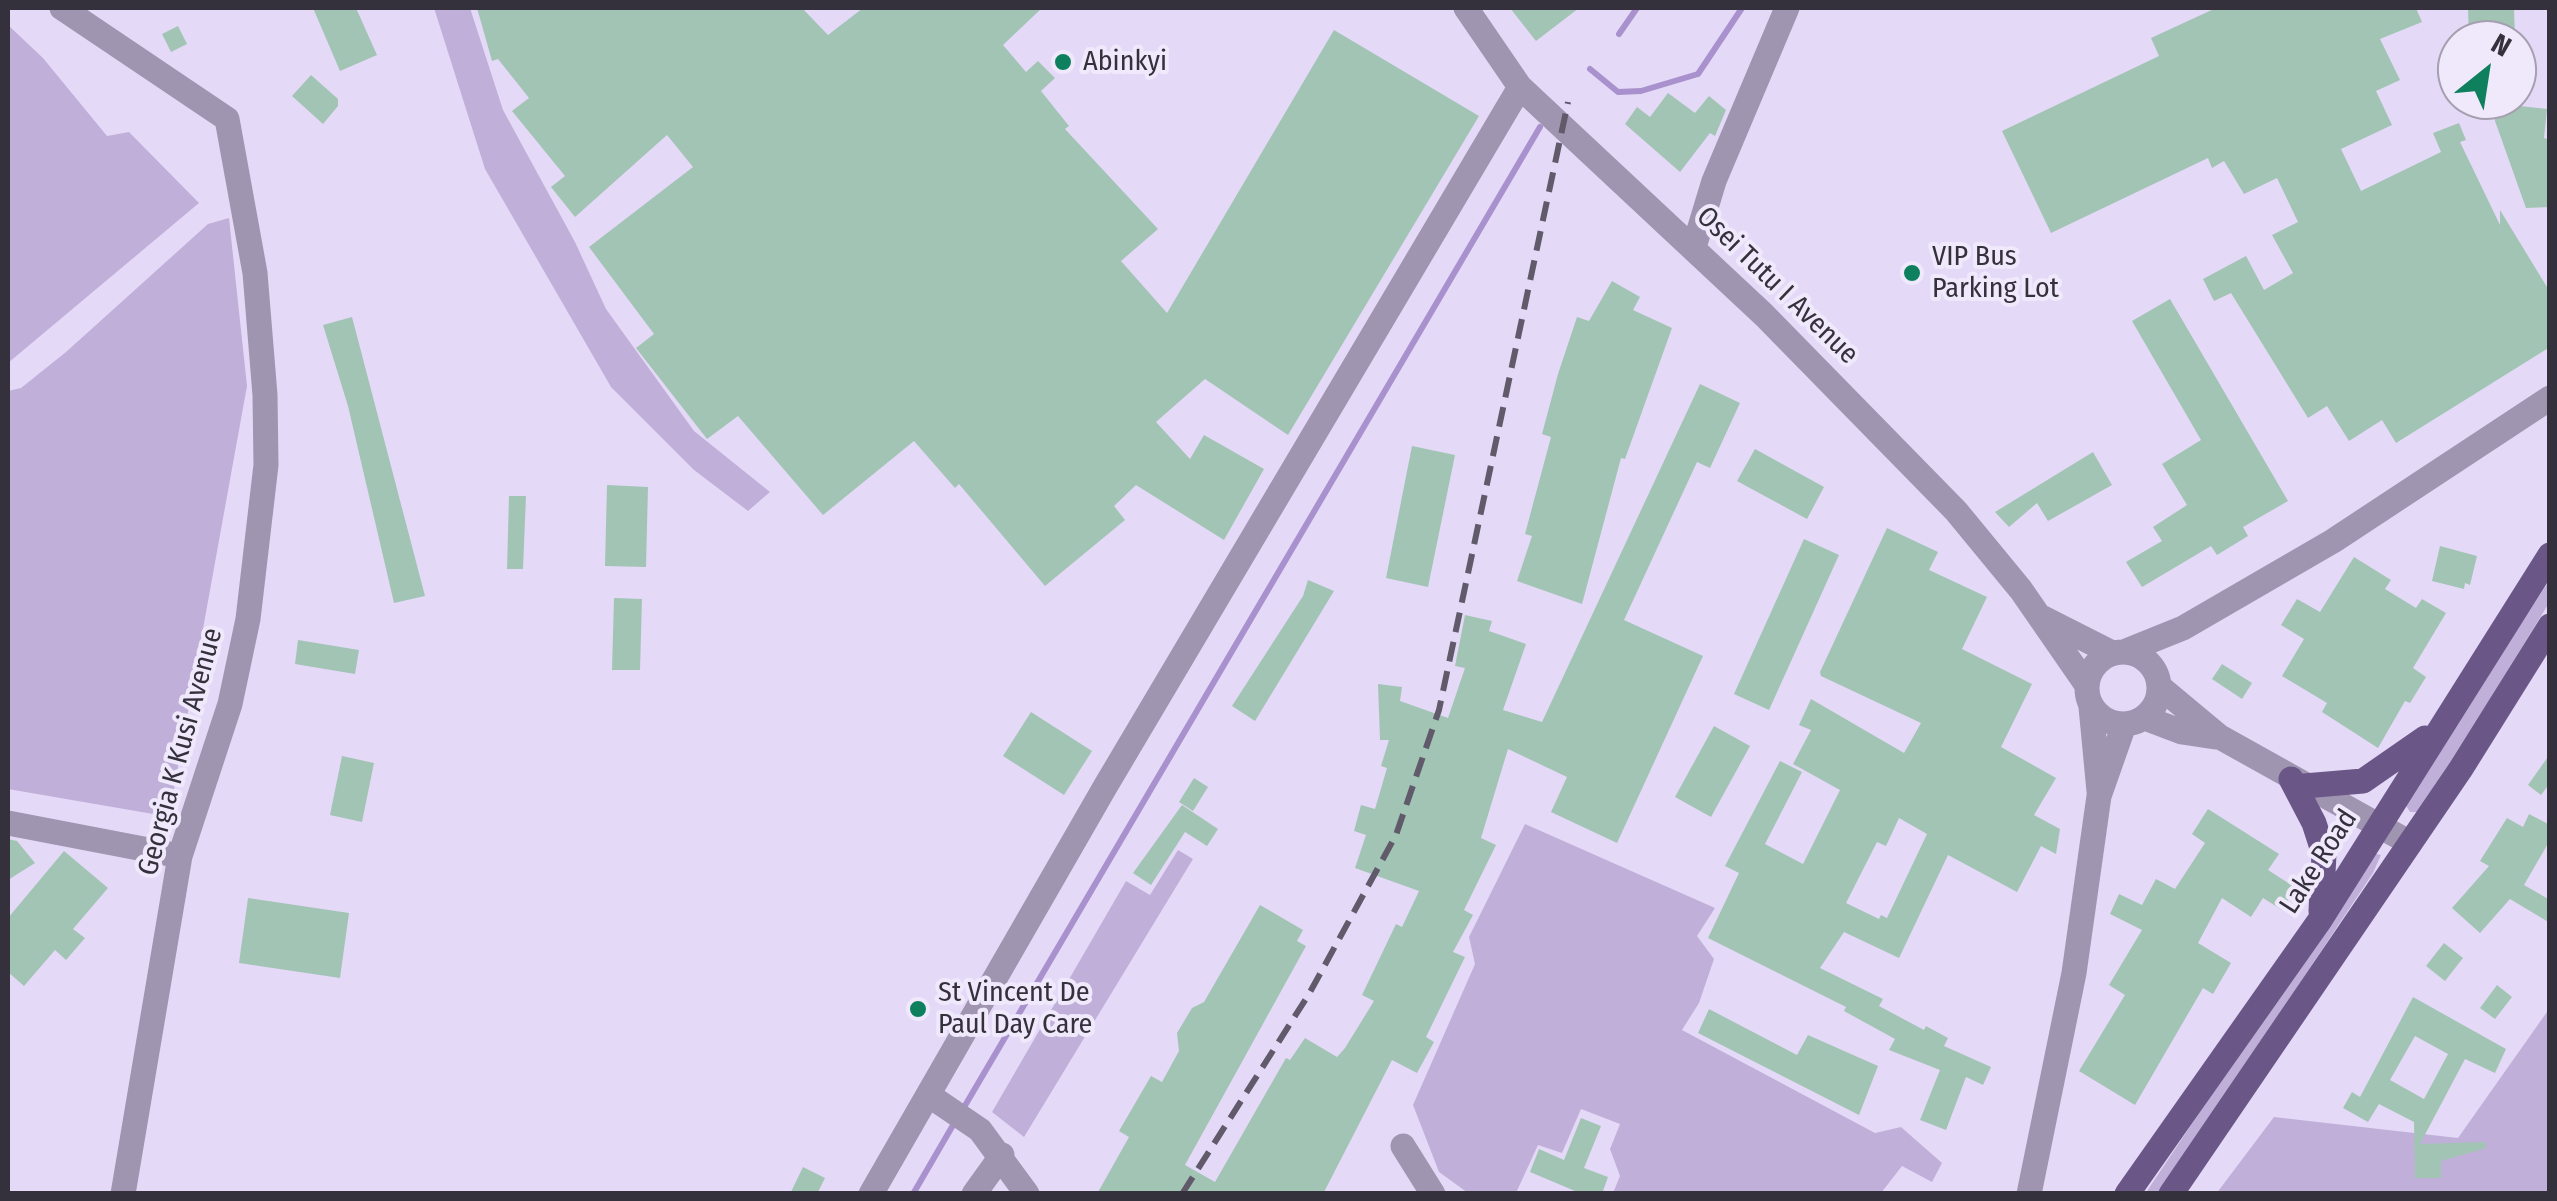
<!DOCTYPE html>
<style>
body{margin:0}
#map{position:relative;width:2557px;height:1201px;overflow:hidden;background:#e5d9f8;font-family:"Fira Sans Condensed",sans-serif}
canvas{display:block}
.frame{position:absolute;inset:0;border:10px solid #34303c;pointer-events:none}
.north{position:absolute;left:2437px;top:20px;width:100px;height:100px;box-sizing:border-box;background:#f0e9fc;border:2px solid #a59faf;border-radius:50%;rotate:30deg;font-size:28px;font-weight:700;line-height:40px;text-align:center;color:#34303c}
.north::after{content:'';display:block;margin:auto;width:35px;height:45px;background:#0f805d;clip-path:polygon(50% 0,100% 100%,50% 72%,0 100%)}
</style>
<div id="map">
<canvas width="2557" height="1201"></canvas>
<div class="frame"></div>
<div class="north">N</div>
</div>
<script>
const ctx = document.querySelector('canvas').getContext('2d');
ctx.lineJoin = 'round';
function fillPath(path, color) { ctx.fillStyle = color; ctx.fill(path, 'evenodd'); }
const poly = rows => new Path2D(rows.map(r => 'M' + r).join(''));
function stroke(path, color, width, dash) { ctx.strokeStyle = color; ctx.lineWidth = width; ctx.lineCap = dash ? 'butt' : 'round'; ctx.setLineDash(dash || []); ctx.stroke(path); }
function write(font, color, halo, rows, align = 'center') {
  ctx.font = font + ' "Fira Sans Condensed",sans-serif'; ctx.lineWidth = 8; ctx.setLineDash([]); ctx.textBaseline = 'middle'; ctx.strokeStyle = halo; ctx.fillStyle = color; for (const [text, x, y, turn = 0] of rows) {
    ctx.save(); ctx.translate(x, y); ctx.rotate((+turn || 0) * Math.PI / 180); ctx.textAlign = isNaN(turn) ? turn : align; if (halo) ctx.strokeText(text, 0, 0); ctx.fillText(text, 0, 0); ctx.restore();
  }
}
const green = poly([
 [434,8,470,8,503,110,575,242,606,309,694,431,770,492,748,511,694,470,611,387,485,169],
 [8,25,43,58,107,136,129,132,199,203,8,363],
 [229,218,247,386,172,800,153,814,8,789,8,391,21,388,66,352,208,224],
 [2549,581,2549,603,2421,812,2410,812,2405,804,2419,779],
 [1525,824,1715,908,1697,936,1714,959,1699,1003,1682,1030,1875,1133,1901,1127,1942,1163,1932,1182,1902,1166,1881,1193,1613,1193,1620,1176,1610,1149,1620,1124,1581,1109,1562,1153,1538,1145,1516,1193,1468,1193,1439,1172,1413,1105,1475,964,1469,937],
 [1178,850,1193,859,1024,1137,992,1112,1126,881,1150,895],
 [2373,853,2381,855,2373,873,2160,1193,2145,1194],
 [2549,1009,2549,1193,2216,1194,2274,1117,2458,1138]
]);
const stream = poly([
 [1619,34,1637,8],
 [1590,69,1618,92,1641,91,1698,74,1742,8],
 [963,1109,1540,127],
 [913,1194,956,1120]
]);
const building = poly([
 [313,8,356,8,377,55,340,71],
 [477,8,802,8,828,35,863,8,1042,8,1003,45,1026,72,1038,61,1055,78,1041,91,1069,126,1065,129,1158,229,1121,261,1167,313,1334,30,1479,116,1288,435,1205,379,1156,422,1190,459,1204,435,1264,469,1224,540,1136,485,1114,506,1125,520,1045,586,959,484,955,488,914,441,823,515,738,416,707,439,636,348,654,334,589,247,693,167,667,135,575,217,551,187,565,176,512,111,529,98,498,59,492,61],
 [1510,8,1579,8,1536,41],
 [2216,8,2416,8,2422,22,2380,39,2400,80,2376,91,2392,125,2341,149,2361,191,2441,152,2433,133,2459,123,2466,140,2460,142,2500,225,2500,210,2550,292,2550,347,2396,443,2382,420,2349,441,2327,406,2308,418,2231,293,2214,301,2203,279,2246,256,2264,290,2293,273,2272,235,2298,222,2277,178,2244,194,2224,161,2212,168,2208,158,2051,233,2002,131,2159,56,2151,38],
 [2468,8,2514,8,2515,40,2469,40],
 [178,26,187,44,171,52,162,34],
 [311,75,338,99,338,106,323,124,292,96],
 [1668,93,1695,113,1709,96,1726,110,1715,136,1710,133,1680,172,1625,124,1637,107,1650,117],
 [2493,100,2520,100,2520,106,2547,109,2544,138,2550,140,2550,207,2526,208,2495,121],
 [1612,281,1640,297,1633,310,1672,328,1625,459,1621,458,1582,604,1517,581,1532,536,1525,534,1551,437,1542,434,1558,374,1577,317,1589,321],
 [2170,299,2288,501,2243,527,2248,536,2217,555,2211,546,2142,587,2126,562,2162,541,2153,527,2187,505,2162,464,2201,440,2132,321],
 [352,317,425,596,394,603,348,406,323,325],
 [1700,384,1740,403,1710,468,1697,462,1624,620,1703,656,1617,843,1551,812,1567,777,1508,749,1481,838,1496,845,1464,910,1473,915,1453,952,1465,957,1426,1037,1434,1042,1417,1073,1392,1060,1323,1194,1097,1194,1129,1137,1119,1131,1151,1076,1162,1082,1179,1051,1177,1033,1192,1008,1204,1002,1260,905,1303,930,1297,941,1306,946,1185,1165,1215,1182,1286,1058,1290,1060,1305,1038,1337,1057,1345,1048,1374,1001,1362,995,1396,924,1402,927,1419,891,1355,868,1366,835,1354,831,1361,805,1375,809,1387,768,1381,766,1389,740,1380,740,1378,684,1402,687,1400,701,1448,718,1465,668,1455,666,1465,615,1492,621,1489,631,1526,644,1503,710,1542,722],
 [1412,446,1455,455,1428,587,1386,578],
 [1755,449,1824,487,1807,519,1737,481],
 [2093,452,2112,485,2048,521,2037,503,2009,527,1995,512],
 [607,485,648,487,646,567,605,566],
 [509,496,526,496,523,569,507,569],
 [1887,528,1938,552,1929,570,1987,597,1962,649,2032,684,2001,747,2056,778,2034,815,2060,829,2056,854,2041,846,2017,892,1948,855,1899,958,1844,932,1820,968,1883,999,1879,1006,1924,1030,1926,1026,1948,1038,1944,1046,1991,1067,1983,1085,1966,1077,1946,1130,1920,1120,1940,1070,1889,1050,1895,1039,1844,1011,1846,1007,1708,938,1739,873,1725,866,1780,761,1802,772,1765,844,1803,864,1840,790,1793,764,1811,730,1799,725,1811,699,1904,753,1921,723,1821,676,1820,672],
 [1899,818,1927,834,1887,918,1881,915,1879,919,1846,903,1877,842,1886,846],
 [1804,539,1839,555,1769,710,1734,694],
 [2440,546,2477,556,2470,585,2465,583,2464,589,2432,581],
 [2354,557,2391,580,2385,589,2416,608,2422,599,2446,613,2413,668,2426,677,2410,703,2405,701,2378,748,2322,712,2327,703,2282,676,2304,639,2281,625,2297,599,2320,612],
 [1308,580,1334,591,1255,721,1232,706,1303,596],
 [614,598,642,599,640,670,612,670],
 [298,640,359,650,355,674,295,664],
 [2222,664,2252,683,2242,699,2212,679],
 [1031,712,1092,751,1064,795,1003,756],
 [1714,726,1750,746,1711,817,1675,797],
 [2550,754,2550,783,2541,795,2528,785],
 [342,756,374,763,362,822,330,815],
 [1194,778,1208,787,1193,811,1179,802],
 [1182,805,1218,829,1207,846,1185,832,1151,885,1133,873],
 [2208,809,2279,854,2268,870,2296,888,2282,910,2263,898,2251,917,2222,898,2198,943,2231,963,2213,994,2203,988,2135,1105,2079,1071,2125,995,2109,985,2142,930,2110,914,2119,894,2142,905,2156,879,2175,889,2205,843,2192,834],
 [2529,814,2550,825,2550,840,2524,885,2550,900,2550,923,2510,899,2480,933,2452,908,2489,866,2480,861,2507,818,2523,827],
 [8,839,17,841,35,863,8,880],
 [64,851,108,888,73,929,85,938,66,960,55,950,24,986,8,972,8,918],
 [248,898,349,913,340,978,239,963],
 [2444,943,2463,958,2445,981,2426,966],
 [2497,985,2512,997,2495,1019,2480,1008],
 [2413,997,2506,1049,2495,1073,2465,1059,2420,1144,2485,1142,2486,1148,2441,1161,2441,1178,2415,1178,2414,1122,2379,1104,2368,1122,2343,1108,2352,1092,2360,1097],
 [2415,1036,2448,1054,2424,1099,2390,1080],
 [1709,1009,1797,1055,1808,1035,1878,1066,1859,1115,1698,1033],
 [1581,1118,1601,1126,1584,1168,1608,1177,1602,1194,1582,1194,1530,1172,1539,1149,1564,1160],
 [803,1167,825,1178,817,1194,790,1194]
]);
const minor = poly([
 [62,8,227,119,255,273,265,395,266,465,248,619,230,704,180,856,123,1194],
 [1466,8,1520,87,1764,315,1956,511,2021,590,2086,684],
 [1694,247,1714,181,1787,8],
 [2043,618,2112,653],
 [2126,651,2183,628,2333,541,2550,398],
 '2087 688a36 36 0 1 1 72 0a36 36 0 1 1-72 0Z',
 [2160,687,2220,737,2410,843],
 [2091,707,2099,791],
 [2145,718,2182,732,2215,737],
 [8,823,180,856],
 [930,1096,980,1130,1027,1194],
 [1403,1146,1433,1194],
 [871,1194,1105,787,1520,87],
 [974,1194,1002,1155],
 [2029,1194,2074,973,2099,796,2124,725]
]);
const major = poly([
 [2291,779,2314,823,2324,854,2321,911],
 [2304,786,2363,781,2425,738],
 [2127,1194,2320,920,2550,555],
 [2171,1194,2460,770,2550,626]
]);
const rail = poly([
 [1182,1194,1309,994,1396,835,1439,710,1568,102]
]);
const markers = [
 [1063,62,10,"#0f805d"],
 [1912,273,10,"#0f805d"],
 [918,1009,10,"#0f805d"]
];
const poiNames = [
 ["Abinkyi",1083,62],
 ["VIP Bus",1932,257],
 ["Parking Lot",1932,289],
 ["St Vincent De",938,993],
 ["Paul Day Care",938,1025]
];
const streetNames = [
 ["Osei Tutu I Avenue",1777,286,44],
 ["Georgia K Kusi Avenue",181,752,-75],
 ["Lake Road",2319,862,-57]
];
fillPath(green, '#c0b0d9');
stroke(stream, '#a991cd', 6);
fillPath(building, '#a2c4b4');
stroke(minor, '#a095b0', 25);
stroke(major, '#6b5787', 25);
stroke(rail, '#605a6b', 6, [20, 10]);
for (const [x, y, r, color] of markers) { const dot = new Path2D(); dot.arc(x, y, r, 0, 2 * Math.PI); ctx.fillStyle = color; ctx.fill(dot); stroke(dot, '#f0e9fc', 4); }
write('28px', '#34303c', '#f0e9fc', poiNames, 'left');
write('28px', '#34303c', '#f0e9fc', streetNames);
</script>
